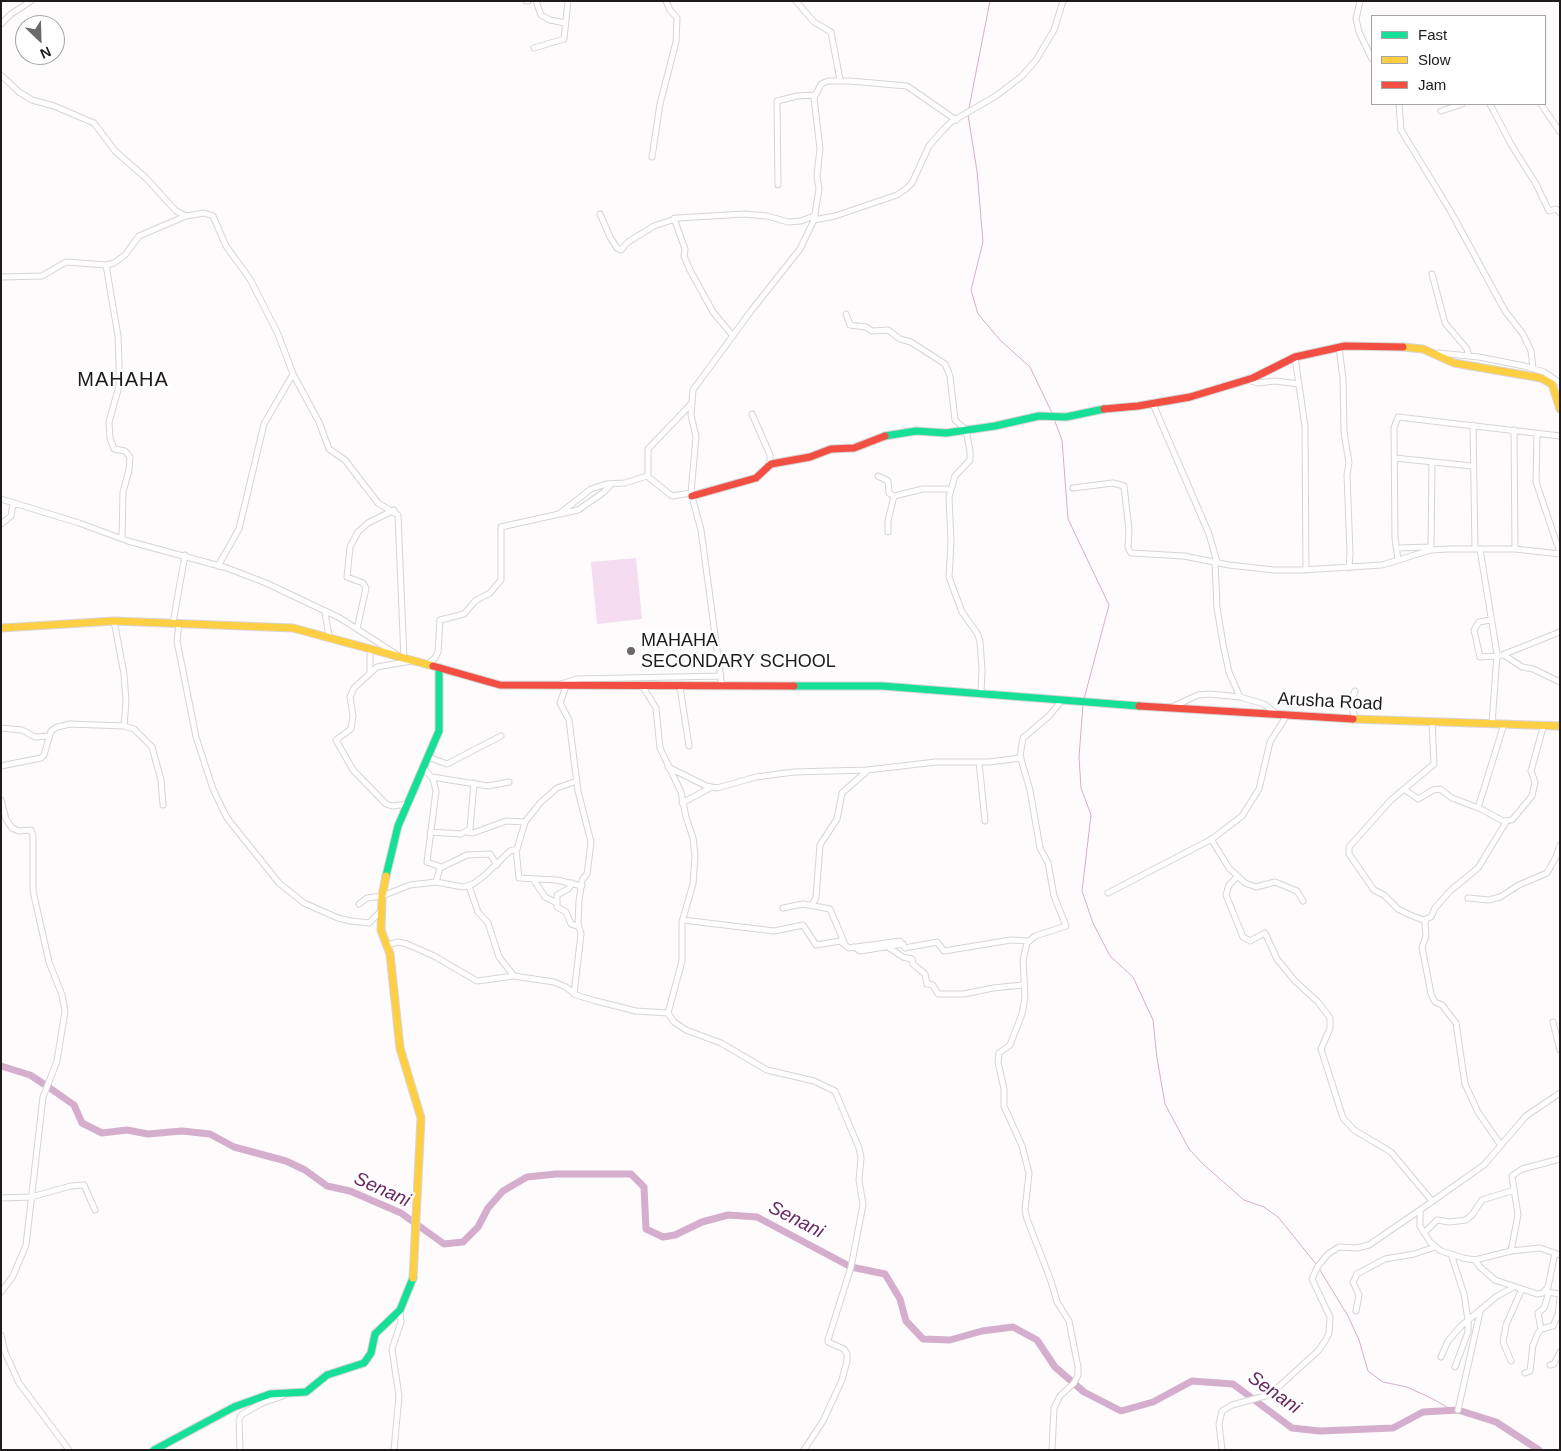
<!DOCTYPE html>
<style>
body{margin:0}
#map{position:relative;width:1561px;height:1451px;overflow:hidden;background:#fefbfd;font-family:Helvetica,sans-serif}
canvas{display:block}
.frame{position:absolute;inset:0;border:2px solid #1e1b1d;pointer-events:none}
.legend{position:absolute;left:1371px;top:15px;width:175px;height:90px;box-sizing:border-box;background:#fff;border:1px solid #a5a4a5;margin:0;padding:6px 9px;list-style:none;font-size:15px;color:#1e1b1d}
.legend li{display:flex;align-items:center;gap:10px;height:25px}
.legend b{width:25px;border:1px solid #a5a4a5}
.north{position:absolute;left:15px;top:15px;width:50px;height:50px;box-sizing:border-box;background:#fff;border:1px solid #a5a4a5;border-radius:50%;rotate:156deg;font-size:14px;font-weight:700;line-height:20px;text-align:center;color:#1e1b1d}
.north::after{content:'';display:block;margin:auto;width:18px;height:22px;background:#6c696b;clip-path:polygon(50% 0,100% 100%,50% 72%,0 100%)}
</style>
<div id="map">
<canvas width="1561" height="1451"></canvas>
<div class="frame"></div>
<ul class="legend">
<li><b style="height:6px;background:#16e098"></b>Fast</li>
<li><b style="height:6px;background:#ffcf43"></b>Slow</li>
<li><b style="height:6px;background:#f24e42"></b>Jam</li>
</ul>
<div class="north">N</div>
</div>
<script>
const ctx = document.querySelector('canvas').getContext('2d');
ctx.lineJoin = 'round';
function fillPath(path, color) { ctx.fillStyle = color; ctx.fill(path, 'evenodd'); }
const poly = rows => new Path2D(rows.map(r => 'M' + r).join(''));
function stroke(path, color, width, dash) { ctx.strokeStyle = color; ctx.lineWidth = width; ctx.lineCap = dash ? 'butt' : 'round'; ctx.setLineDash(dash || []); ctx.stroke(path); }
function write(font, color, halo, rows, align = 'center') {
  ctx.font = font + ' Helvetica,sans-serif'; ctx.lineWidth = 5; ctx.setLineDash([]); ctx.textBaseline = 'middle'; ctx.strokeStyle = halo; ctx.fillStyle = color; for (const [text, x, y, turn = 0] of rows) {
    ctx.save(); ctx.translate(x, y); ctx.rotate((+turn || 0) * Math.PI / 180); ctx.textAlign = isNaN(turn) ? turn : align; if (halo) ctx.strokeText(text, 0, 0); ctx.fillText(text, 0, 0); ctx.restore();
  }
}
const green = poly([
 [636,558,642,619,597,624,591,562]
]);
const stream = poly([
 [969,108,990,1],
 [968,115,977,171,983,242,971,290,978,314,1000,340,1030,367,1052,413],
 [1054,419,1062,440,1068,519,1109,605,1084,699],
 [1083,705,1079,757,1081,788,1091,815,1082,891,1093,923,1110,956,1133,977,1153,1020,1157,1058,1165,1104,1189,1149,1203,1164,1244,1200,1264,1207,1278,1217,1316,1264],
 [1320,1270,1348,1316,1359,1340,1368,1371,1383,1382,1407,1387,1433,1399,1452,1410]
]);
const river = poly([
 [1,1066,30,1075,47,1086,74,1105,82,1123,102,1133,127,1130,148,1134,182,1131,210,1134,234,1147,286,1161,305,1170,327,1186,350,1191,401,1213,444,1244,463,1242,478,1227,488,1208,503,1191,527,1177,556,1174,631,1174,644,1187,646,1229,663,1237,675,1235,702,1222,728,1215,757,1217,851,1267,885,1274,900,1299,906,1321,923,1339,950,1340,982,1331,1013,1327,1037,1340,1055,1367,1084,1392,1121,1411,1153,1402,1192,1381,1233,1384,1292,1428,1320,1431,1393,1428,1423,1412,1458,1410,1496,1422,1539,1450]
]);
const street = poly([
 [526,1,528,1],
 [536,1,541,15,550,20,565,23],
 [796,1,814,22,831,32,840,80],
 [1360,1,1356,19,1359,32,1372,59],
 [1,24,11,14,31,1],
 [534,48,564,39,568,1],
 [1,75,19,92,32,100,54,106,94,123,115,151,146,178,176,211,186,216,204,213,213,216,226,246,250,279,278,334,293,374,264,424,239,529,218,566],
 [1399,104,1401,130,1451,212,1505,311,1523,334,1531,351,1533,368],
 [1490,104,1512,146,1536,184,1549,211,1556,209,1560,213],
 [1541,104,1560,132],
 [1441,111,1462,104],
 [652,157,660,104,676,42,677,18,670,10,666,1],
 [778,185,777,101,797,96,815,95],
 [600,214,610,237,617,248,621,250,628,242,654,226,678,218,744,214,767,216,788,222,801,221,814,216],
 [674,218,685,249,684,256,690,270,713,312,733,336],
 [814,220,819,189,817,176,820,149,814,98,821,84,828,81,850,81,907,86,956,120],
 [106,265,118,336,119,362,119,386,109,422,110,438,114,449,125,451,130,457,129,470,123,492,122,539],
 [1432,274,1445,323,1467,349,1469,356],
 [1,277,42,276,66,262,106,265,114,263,125,255,139,236,186,216],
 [846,314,850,325,866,327,872,331,888,330,900,339,911,342,945,364,950,376,955,420,966,430,970,451,970,460,955,476,949,497,951,542,949,577,962,612,977,633,980,641,982,670,981,693],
 [1339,347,1343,379,1344,432,1349,463,1347,475,1350,553,1349,568],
 [1439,353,1479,357,1524,366,1544,372,1560,383],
 [1295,357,1305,427,1306,570],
 [293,374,319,422,329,449,345,460,378,503,398,515,404,659],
 [1248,380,1258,383,1275,381,1299,384],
 [1153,404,1209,534,1217,562],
 [752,414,770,455,770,465],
 [1473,425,1475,549],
 [1514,430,1515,549],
 [1537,434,1536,482,1560,553],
 [1395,458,1472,466],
 [648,476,648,449,692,403],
 [878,476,888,481,889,493,894,496,923,489,951,489],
 [1073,488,1113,483,1124,486,1129,530,1128,548,1131,553,1184,556,1229,565,1274,570,1302,570,1382,565,1431,550,1449,549,1515,549,1560,554],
 [1,499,79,523,128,541,227,568,266,583,340,618,396,654],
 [560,514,578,510,604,492,611,484],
 [1,524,11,516,13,503],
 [888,532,888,521,894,496],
 [1397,548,1431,547],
 [1480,549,1497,654,1492,724],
 [1431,550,1432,462],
 [1398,560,1395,538,1394,428,1398,417,1560,436],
 [1215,561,1217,608,1223,644,1229,672,1240,697],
 [325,613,329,636],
 [1491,620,1479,622,1474,630,1480,657,1497,656],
 [114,621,124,674,126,701,124,726],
 [173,623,185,555],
 [179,623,177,641,196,737,213,789,227,818,279,883,304,903,338,918,351,921,369,923,379,913],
 [357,629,366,588,363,583,347,577,350,547,358,532,368,523,394,510],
 [1504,655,1522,667,1533,669,1560,682],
 [1497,657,1560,632],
 [427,665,435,658,438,652,440,620,464,614,475,601,490,593,501,580,501,527,559,514,591,489,606,484,625,483,647,476,672,496,691,493],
 [370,672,370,649],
 [561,684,577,679,721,676],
 [566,686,560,703,569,720,578,791,591,842,587,874,582,880,579,901,578,924,581,934,574,994],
 [643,687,656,708,660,748,681,792,686,817,693,838,695,856,693,884,682,922,682,961,668,1013],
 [680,687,689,746],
 [722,687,701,530,691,493,696,437,691,415,693,390,751,311,800,249,814,220,835,216,897,195,907,188,912,183,929,146,943,130,951,122,996,96,1022,76,1036,60,1054,30,1063,1],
 [1355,691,1350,704,1356,719],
 [1172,707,1198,695,1210,694,1240,697,1264,704,1277,714],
 [1432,722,1434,764,1391,800,1349,847,1349,854,1374,890,1384,895,1398,909,1410,915,1423,920,1431,917,1435,908,1450,891,1478,868,1506,822],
 [1,728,22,730,35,737,49,736],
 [428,757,447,764,501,736],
 [979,762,985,821],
 [1,766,41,758,44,755,51,731,57,727,70,724,124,726,134,729,152,747,161,780,163,805],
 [668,767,706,786,717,788,756,777,794,772,867,770,936,762,989,762,1021,758],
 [423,768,433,779,436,791,427,862,441,867],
 [432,777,488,786,509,782],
 [1404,789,1418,799,1433,790,1440,789,1452,798,1481,809,1503,821,1512,820,1532,796,1535,782,1531,771,1544,724],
 [1,800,6,819,12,828,19,831,31,830,33,836,33,891,49,962,62,995,65,1011,57,1061,43,1097,26,1245,13,1276,1,1292],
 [682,803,710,788],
 [408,804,392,806,386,804,353,770,336,740,351,729,353,716,350,697,354,688,377,667,411,661],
 [1478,808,1504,724],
 [430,832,461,834,470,829,474,783],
 [466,832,473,833,506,821,525,822],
 [1211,839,1229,868,1245,883,1256,887,1275,882,1297,891,1303,901],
 [516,849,519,878,557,880,582,886],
 [1237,877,1229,885,1226,895,1243,937,1250,941,1265,933,1277,959,1295,981,1318,1002,1330,1018,1330,1028,1321,1049,1343,1118,1354,1130,1391,1152,1432,1201],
 [533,879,545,897,557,903],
 [436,882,463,887,473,884,485,875,510,851,517,849,525,822,540,803,557,788,577,781],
 [572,883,568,889,557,895,557,907,566,912,571,924,579,927],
 [469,886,478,912,488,923,499,957,514,976],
 [1108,893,1212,839,1242,816,1259,789,1270,742,1287,715],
 [382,896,410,885,436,882,440,868,467,855,490,854,497,865],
 [1468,898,1489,900,1500,897,1519,885,1547,873,1556,857,1560,845],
 [359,904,367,898,382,896],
 [812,905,816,898,820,845,837,819,842,793,867,771],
 [783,908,803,904,830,909,844,942],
 [1427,919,1425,923,1426,936,1422,947,1431,994,1435,1002,1442,1005,1456,1023,1465,1084,1478,1112,1500,1144],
 [683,920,774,931,803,925,816,945,840,941,849,948,900,941,905,948,937,942,944,951,1011,940,1029,941],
 [387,945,398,942,407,944,434,956,477,981,514,976,554,982,566,987,576,995,596,1001,636,1011,668,1013,674,1022,686,1030,721,1043,767,1070,814,1081,835,1091,859,1148,861,1158,859,1180,863,1205,851,1267,828,1340,828,1342,844,1349,847,1354,847,1361,842,1380,823,1421,804,1450],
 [854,947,860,951,903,944],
 [888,947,903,957,912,959,913,964,925,974,927,984,933,985,938,994,964,994,993,988,1023,985],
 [1553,1022,1560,1050],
 [1,1198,31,1197,71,1186,84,1185,95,1210],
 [1420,1210,1420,1226,1430,1242,1441,1251,1463,1258,1475,1260,1511,1251,1540,1248,1560,1255],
 [1424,1233,1437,1220,1449,1222,1466,1220,1472,1215,1482,1200,1514,1190],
 [1511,1251,1518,1215,1512,1176,1522,1169,1560,1159],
 [1451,1254,1464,1294,1468,1320],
 [1475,1260,1480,1267,1495,1280,1537,1294,1543,1293,1548,1287,1555,1253],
 [1548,1292,1560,1294],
 [1356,1311,1359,1295,1353,1282,1357,1274,1385,1259,1414,1254,1435,1247],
 [1541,1329,1538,1313,1544,1308,1549,1292],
 [1,1335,5,1352,19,1383,69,1450],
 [1441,1357,1448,1341,1461,1326,1497,1296,1512,1288],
 [1511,1361,1503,1342,1506,1325,1521,1291],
 [1550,1365,1554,1364,1560,1352],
 [1455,1367,1468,1332,1468,1321],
 [1525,1373,1530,1371,1533,1345,1538,1333,1541,1329,1553,1326,1558,1315,1560,1298],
 [1458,1410,1480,1312],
 [240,1450,239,1420,241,1415,262,1403,283,1396],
 [394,1450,399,1396,392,1349,401,1322,400,1310],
 [1052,1450,1054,1408,1060,1396,1074,1383,1078,1375,1078,1367,1069,1321,1057,1302,1051,1281,1027,1219,1025,1210,1029,1173,1022,1146,1004,1106,1004,1089,998,1062,999,1053,1010,1045,1022,1014,1025,997,1023,960,1027,943,1035,936,1066,926,1054,896,1048,863,1040,848,1030,790,1020,756,1023,738,1049,716,1062,700],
 [1222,1450,1219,1424,1222,1411,1232,1405,1265,1396,1274,1391,1318,1351,1325,1341,1329,1333,1330,1317,1312,1279,1318,1266,1328,1254,1339,1247,1357,1248,1369,1245,1420,1210,1484,1165,1526,1116,1560,1093]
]);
const fast = poly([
 [885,436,916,431,946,433,995,426,1039,416,1066,417,1104,409],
 [794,686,882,686,1139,706],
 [386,876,398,826,439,731,439,668],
 [154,1450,234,1407,270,1394,306,1392,327,1375,364,1363,371,1353,375,1334,400,1310,413,1278]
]);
const slow = poly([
 [1403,347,1423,349,1454,363,1541,378,1552,384,1560,409],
 [1,628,114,621,293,628,433,666],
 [1353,719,1560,726],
 [386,876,382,896,381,930,390,954,400,1048,421,1118,413,1278]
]);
const jam = poly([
 [1104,409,1138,406,1190,397,1253,378,1295,357,1345,346,1403,347],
 [692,496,756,478,771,464,810,457,831,449,854,448,885,436],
 [433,666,500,685,794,686],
 [1139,706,1353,719]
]);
const markers = [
 [631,651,5,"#6c696b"]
];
const poiNames = [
 ["MAHAHA",641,641],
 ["SECONDARY SCHOOL",641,662]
];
const streetNames = [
 ["Arusha Road",1330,702,3]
];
const waterNames = [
 ["Senani",382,1190,24],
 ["Senani",796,1220,27],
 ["Senani",1274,1393,35]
];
const quarterNames = [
 ["MAHAHA",123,380]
];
fillPath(green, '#f5dcf0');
stroke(stream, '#d5aece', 1);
stroke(river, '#d5aece', 7);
stroke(street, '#d7d4d6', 7);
stroke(fast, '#d7d4d6', 9);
stroke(slow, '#d7d4d6', 9);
stroke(jam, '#d7d4d6', 9);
stroke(street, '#fffeff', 5);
stroke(fast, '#16e098', 7);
stroke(slow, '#ffcf43', 7);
stroke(jam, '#f24e42', 7);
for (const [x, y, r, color] of markers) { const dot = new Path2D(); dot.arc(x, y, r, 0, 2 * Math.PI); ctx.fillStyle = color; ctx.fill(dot); stroke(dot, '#fff', 2); }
write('18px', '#1e1b1d', '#fff', poiNames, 'left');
write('18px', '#1e1b1d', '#fff', streetNames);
write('italic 19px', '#692860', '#fff', waterNames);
ctx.letterSpacing = '1px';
write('20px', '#1e1b1d', '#fff', quarterNames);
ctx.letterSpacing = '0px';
</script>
